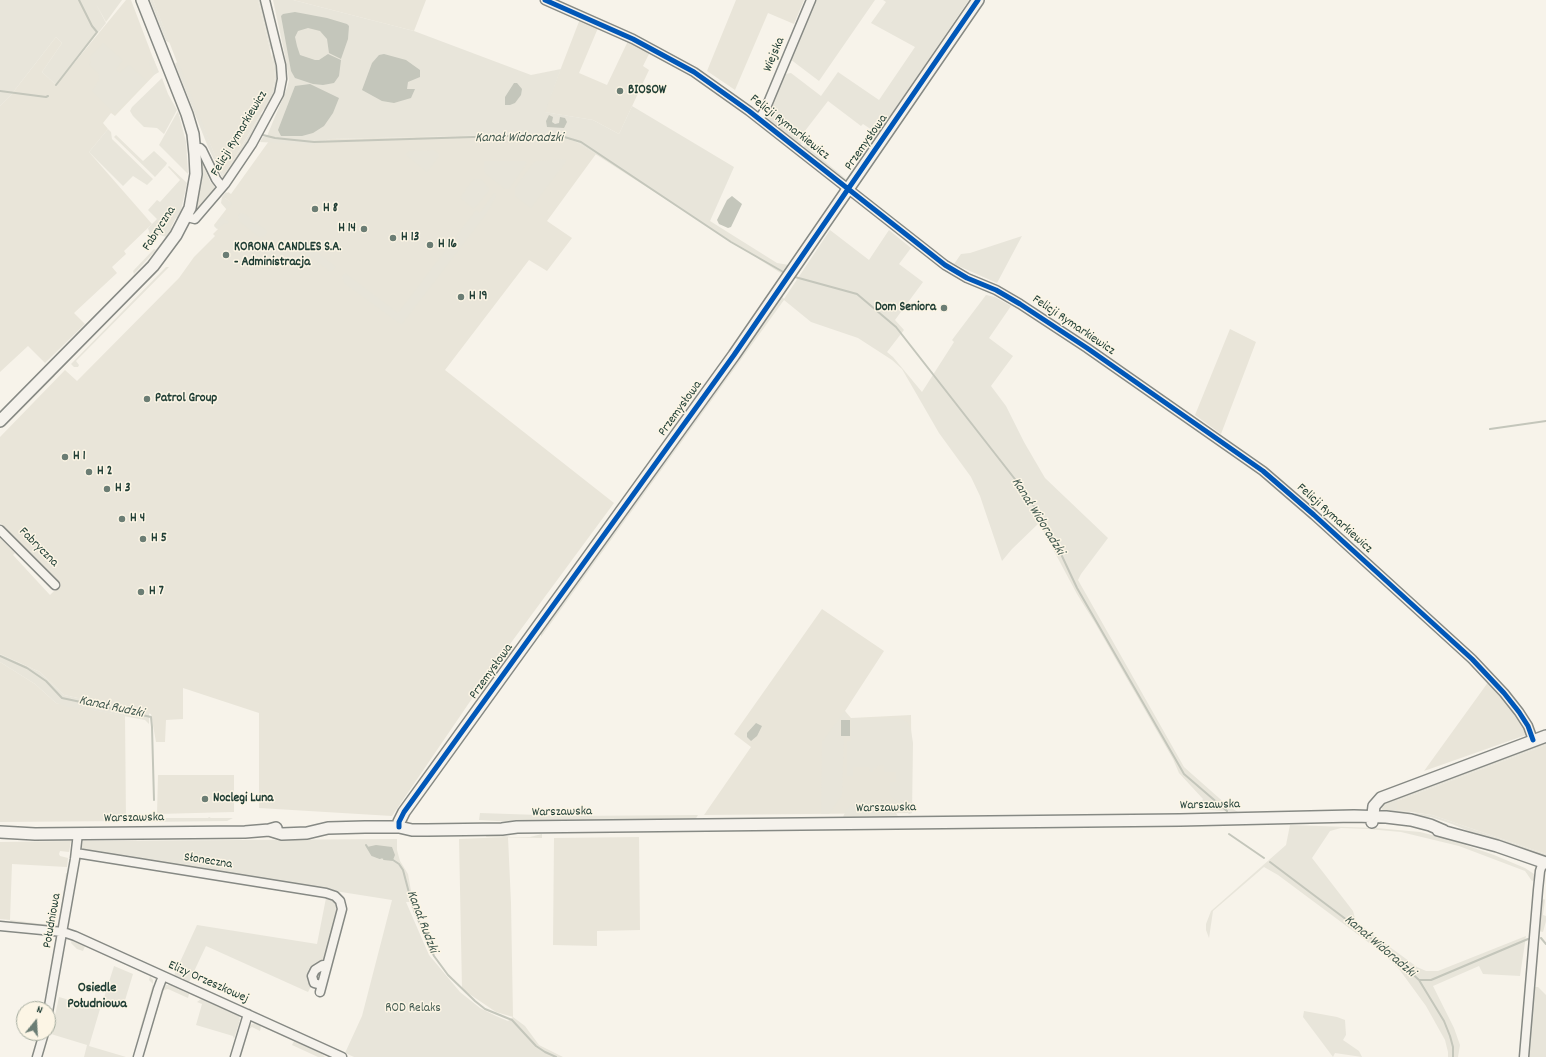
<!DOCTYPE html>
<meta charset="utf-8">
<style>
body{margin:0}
#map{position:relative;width:1546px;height:1057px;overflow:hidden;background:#f7f3ea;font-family:Dekko,sans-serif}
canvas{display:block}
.north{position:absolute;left:16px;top:1001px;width:40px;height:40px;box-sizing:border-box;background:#fcf5e5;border:1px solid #a4ab9e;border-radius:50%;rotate:18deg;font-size:11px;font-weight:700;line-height:16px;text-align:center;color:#1f3d34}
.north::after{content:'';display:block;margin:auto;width:14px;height:18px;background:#6b7d74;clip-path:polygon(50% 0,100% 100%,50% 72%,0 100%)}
</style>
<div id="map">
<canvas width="1546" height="1057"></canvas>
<div class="north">N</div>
</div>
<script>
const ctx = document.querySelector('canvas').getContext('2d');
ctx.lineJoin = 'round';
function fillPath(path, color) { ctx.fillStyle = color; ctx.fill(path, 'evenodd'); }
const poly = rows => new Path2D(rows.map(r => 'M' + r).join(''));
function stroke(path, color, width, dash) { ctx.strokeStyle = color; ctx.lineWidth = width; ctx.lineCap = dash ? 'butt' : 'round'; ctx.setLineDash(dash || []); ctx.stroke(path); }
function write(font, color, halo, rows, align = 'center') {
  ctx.font = font + ' Dekko,sans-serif'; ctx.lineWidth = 3; ctx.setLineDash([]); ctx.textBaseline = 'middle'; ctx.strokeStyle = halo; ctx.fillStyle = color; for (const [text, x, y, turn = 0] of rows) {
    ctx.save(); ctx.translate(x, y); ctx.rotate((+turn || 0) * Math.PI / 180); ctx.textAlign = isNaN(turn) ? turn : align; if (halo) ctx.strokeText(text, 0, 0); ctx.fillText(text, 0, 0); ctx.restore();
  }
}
const built = poly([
 [126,0,131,0,158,71,115,116,111,113,103,123,108,129,89,152,152,224,124,251,126,254,112,267,117,273,74,313,85,324,45,363,28,346,0,372,0,106,11,95,56,37,62,43,42,72,56,85],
 [153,0,258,0,273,62,275,77,273,88,269,100,225,174,223,175,187,88],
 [293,0,426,0,414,31],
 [736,0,804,0,794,24,768,13,735,90,707,71],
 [580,19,598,28,579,73,607,85,628,41,650,52,643,66,649,70,619,134,593,120,544,112],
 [548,134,575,141,596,154,547,221,572,238,547,271,529,260,445,370,614,503,499,659,392,816,259,808,259,713,183,688,183,719,166,720,165,742,156,742,151,714,64,695,40,672,0,654,0,538,15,553,13,555,50,595,61,584,0,523,0,437,65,370,77,381,179,278,194,257,215,236,213,234,218,229,214,225,231,203,224,197,228,192,231,194,269,141,314,144,330,139],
 [170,212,177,216,169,231,163,225],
 [1230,329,1256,342,1221,434,1195,415],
 [822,609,884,651,845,711,851,718,911,715,912,813,704,815,751,747,734,734],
 [0,662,35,684,56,703,125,716,126,821,0,822],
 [1489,681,1527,731,1526,735,1424,771],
 [1546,745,1546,854,1432,815,1397,810,1397,801],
 [158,775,234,775,234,812,157,814],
 [508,837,511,903,513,1017,496,1012,462,989,459,839],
 [639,837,640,930,597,931,597,946,553,945,554,838],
 [71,841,69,852,60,851,59,854,60,856,68,858,67,867,12,864,10,920,0,919,0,842]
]);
const green = poly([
 [0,0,122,0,106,22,96,4,106,23,56,85,42,72,62,43,56,37,11,95,0,106],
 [150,0,153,0,170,43,166,41],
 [258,0,261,0,273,48,270,49],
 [273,0,293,0,414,31,531,75,561,69,545,112,593,120,619,134,632,106,734,167,710,221,777,263,789,265,782,274,575,141,548,134,330,139,314,145,260,142,263,137,267,136,287,88,289,80,284,51],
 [815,0,875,0,819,81,790,59],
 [883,0,969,0,878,134,863,124,861,126,828,101,798,140,802,143,799,146,768,121,767,119,767,113,784,73,785,74,791,73,821,96,838,72,879,100,915,47,871,23,886,2],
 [103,43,123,60,116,69,119,73,129,65,147,81,115,114,92,91,99,80,98,73,89,65,91,62,89,58],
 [148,46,159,72,154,75,149,63,150,60,153,58],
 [274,54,278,80,277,88,267,111,263,109,273,88,275,77,272,55],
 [178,61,218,163,218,164,216,164,208,147,175,64],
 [162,78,168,94,177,110,164,134,157,128,144,127,133,116,130,111,132,107],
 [178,111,186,142,188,174,159,145],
 [261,114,264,115,223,179,218,168,220,168,223,175,225,174],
 [108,129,111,132,112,139,153,179,147,185,133,176,123,186,89,152],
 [116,135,143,161,154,151,167,163,166,165,155,177,114,137],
 [805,145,846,179,864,155,867,158,849,181,846,181,803,149],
 [434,150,438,153,439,156,427,172,406,155,409,151],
 [566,159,565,163,531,208,515,196,515,188,533,163,536,161],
 [202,160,205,164,203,165,211,183,213,182,215,189,195,212,201,161],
 [484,161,525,161,527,163,509,189,505,189,486,174,484,170],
 [169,166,187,183,181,210,177,218,170,214,165,223,172,228,166,237,154,233,150,235,148,228,157,219,148,210,157,200,160,202,180,180,168,167],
 [475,179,480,179,483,181,489,189,488,192,474,209,460,198,471,182],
 [226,192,228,194,225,198,232,203,227,210,221,203,222,197],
 [494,193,496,194,496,196,487,213,402,324,399,323,344,283,342,276,345,273,398,313,476,210,480,213],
 [240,213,245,214,266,230,267,232,265,236,259,237,239,221,238,216],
 [222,217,229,222,227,224,225,223,217,229,214,226],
 [830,230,869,260,889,230,911,248,899,264,923,282,895,320,904,330,887,352,893,357,922,392,954,342,952,340,986,295,995,297,1011,306,989,338,1013,356,991,386,1006,406,1024,442,1045,478,1108,538,1081,574,1078,580,1184,767,1228,806,1238,812,1197,809,1203,799,1179,773,1173,759,1095,623,1077,594,1039,523,1012,549,1002,561,980,496,971,477,939,433,902,369,892,360,858,338,811,322,784,300,541,637,541,633,780,294,784,299],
 [1022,236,997,283,954,264,961,254,970,253],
 [301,240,336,267,332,271,329,271,297,246],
 [154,249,156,250,134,274,133,271],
 [166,267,169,267,76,361,79,365,78,367,74,367,71,364],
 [52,376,55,376,12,419,16,412],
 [0,654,40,672,64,695,149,713,149,724,145,720,91,710,68,707,56,703,35,684,0,662],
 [845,711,850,719,840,721,840,736,844,737,842,795,829,814,821,814,822,742],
 [851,718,891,718,901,719,907,722,911,730,913,743,912,813,909,814,890,795,890,782,896,782,896,772,884,772,884,765,877,766,877,768,873,769,873,772,870,772,869,767,853,767,853,776,847,776,847,741,851,741],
 [1546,740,1546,745,1397,801,1397,810,1410,812,1409,815,1384,812,1382,809,1381,805,1383,802],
 [888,805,892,807,898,816,843,817,846,810,850,806],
 [480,813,568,816,698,815,695,820,514,822,479,820],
 [1415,813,1432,815,1546,854,1546,861,1529,852,1466,830,1452,824,1431,817,1415,817],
 [209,817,211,818,233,818,227,821,144,822,144,820,161,818,208,818],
 [1290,825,1376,828,1420,832,1448,839,1494,855,1525,868,1534,874,1534,880,1532,881,1525,871,1459,846,1401,832,1368,829,1341,828,1330,831,1312,858,1353,911,1356,922,1417,967,1426,971,1438,971,1526,936,1520,976,1483,974,1479,966,1433,986,1454,1028,1460,1045,1458,1057,1448,1057,1448,1052,1445,1040,1426,1006,1399,969,1384,954,1278,875,1264,867,1213,911,1209,938,1206,930,1206,924,1211,911,1286,845],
 [487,833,511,837,530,837,542,834,542,838,486,837],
 [397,839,397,850,400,861,408,874,413,902,406,902,429,955,460,992,480,1008,496,1016,508,1021,513,1017,525,1026,539,1045,563,1057,354,1057,345,1053,362,1016,392,900,81,851,83,841],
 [66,873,68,873,62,908,61,908],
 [326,898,334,900,339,906,325,960,308,992,206,946,189,982,174,975,197,925,317,944],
 [1544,899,1545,900,1543,915,1546,916,1546,921,1543,932,1538,931,1540,903,1542,900],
 [10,920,51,925,51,926,49,928,11,923],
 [72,940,85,946,83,951,77,949,71,943],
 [114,966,133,974,123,1007,103,1001],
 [150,976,153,980,153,987,140,1032,139,1032,153,984,149,980],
 [166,985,171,985,189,994,188,998,168,989,164,990,156,1015,155,1014,162,990],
 [1533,987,1538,987,1546,995,1546,1057,1527,1057],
 [59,997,100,1009,89,1046,126,1057,84,1057,87,1045,51,1034],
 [201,999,239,1016,240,1020,234,1039,233,1036,196,1025,202,1004,197,1002],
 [1304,1011,1337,1017,1345,1020,1346,1035,1343,1040,1359,1051,1362,1057,1335,1053,1333,1057,1303,1017],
 [254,1023,261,1026,260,1031,252,1027,249,1029,241,1057,240,1057,249,1026],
 [294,1041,322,1054,325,1057,318,1057,292,1045]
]);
const water = poly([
 [295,12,327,18,347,24,349,26,348,39,341,59,329,53,327,39,320,31,308,28,298,31,295,37,297,46,300,55,315,60,319,60,328,54,341,60,339,76,334,83,323,85,313,84,295,78,291,71,281,16,283,14],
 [384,54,406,60,420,70,420,77,408,82,407,89,415,89,411,98,394,103,382,101,362,90,372,63,379,55],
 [514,83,517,83,522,89,521,95,515,103,510,105,505,105,505,97],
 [310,84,339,98,333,113,324,126,313,133,302,136,281,136,278,130,295,86],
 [549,115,553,117,552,122,555,124,559,123,560,117,565,118,567,122,564,128,547,127,546,121],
 [732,196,742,204,731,227,728,228,719,224,717,220,727,200],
 [841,720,850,720,850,736,841,736],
 [756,723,762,726,757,736,751,741,747,737,747,733],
 [376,845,392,847,395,855,393,860,378,858,372,855,367,847]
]);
const stream = poly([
 [56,85,97,32,92,26,79,0],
 [0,91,46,97,48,96],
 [263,135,275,138,314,142,537,135,561,136,581,142,731,242,785,273],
 [795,277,857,294,896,327,1025,492,1053,537,1077,588,1184,774,1227,811],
 [1490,429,1546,421],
 [0,656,27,668,46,681,62,698,151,717,152,727,154,800],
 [1229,834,1264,858],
 [366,845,372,855,380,858],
 [384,859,393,860,399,864,403,870,413,908,434,956,448,975,475,1001,485,1009,512,1020,536,1046,545,1052,556,1057],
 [1270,862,1388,951,1419,980,1444,1021,1450,1036,1453,1047,1453,1057],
 [1541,938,1546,944],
 [1419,980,1431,980,1528,939]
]);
const street = poly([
 [545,0,633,39,694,72,749,111,945,265,967,278,996,290,1020,304,1087,348,1263,471,1314,515,1472,659,1504,693,1519,712,1528,726,1533,740],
 [759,119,765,110,811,0],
 [195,149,200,148,202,150,216,179,222,187],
 [187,217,195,219,225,184,252,144,279,94,282,79,281,65,265,0],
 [0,530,55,585],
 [76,853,326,893,335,896,340,901,342,909,320,992],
 [0,926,63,932,75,936,342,1057],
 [321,985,314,983,312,976,315,970,323,965,327,965],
 [48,1012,75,859,78,833],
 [37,1057,44,1033],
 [138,1057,158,989,163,976],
 [235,1057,248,1014],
 [1524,1057,1538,890,1540,871,1543,862]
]);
const secondary = poly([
 [0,421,153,266,176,235,190,208,196,174,195,154,193,134,187,114,142,0],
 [1372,822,1374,806,1381,798,1546,736],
 [399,827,399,822,404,812,734,355,978,0],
 [269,830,282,834,307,833,328,828,365,827,399,827,412,830,427,830,502,829,517,827,1180,820,1354,816,1386,817,1411,820,1430,825,1444,831],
 [1438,830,1497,846,1546,863],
 [0,832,35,834,245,832,269,830,276,828]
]);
const cycleway = poly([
 [545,0,633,39,694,72,749,111,945,265,967,278,996,290,1020,304,1087,348,1263,471,1314,515,1472,659,1504,693,1519,712,1528,726,1533,740],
 [399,827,399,822,404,812,734,355,978,0]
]);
const markers = [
 [620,91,4,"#6b7d74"],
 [315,209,4,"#6b7d74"],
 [364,229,4,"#6b7d74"],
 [393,238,4,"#6b7d74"],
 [430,245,4,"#6b7d74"],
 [226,255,4,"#6b7d74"],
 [461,297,4,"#6b7d74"],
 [944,308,4,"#6b7d74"],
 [147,399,4,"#6b7d74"],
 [65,457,4,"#6b7d74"],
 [89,472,4,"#6b7d74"],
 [107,489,4,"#6b7d74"],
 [122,519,4,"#6b7d74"],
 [143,539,4,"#6b7d74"],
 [141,592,4,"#6b7d74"],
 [205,799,4,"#6b7d74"]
];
const streetNames = [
 ["Wiejska",775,55,-67],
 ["Felicji Rymarkiewicz",789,128,38],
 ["Felicji Rymarkiewicz",240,134,-59],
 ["Przemysłowa",867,143,-55],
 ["Fabryczna",160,229,-57],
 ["Felicji Rymarkiewicz",1073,326,34],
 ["Przemysłowa",681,409,-54],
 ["Felicji Rymarkiewicz",1334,519,42],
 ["Fabryczna",38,548,45],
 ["Przemysłowa",492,672,-54],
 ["Warszawska",1210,806,-1],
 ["Warszawska",886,809,-1],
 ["Warszawska",562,813,-1],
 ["Warszawska",134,819,-1],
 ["Słoneczna",208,862,9],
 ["Południowa",53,921,-80],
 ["Elizy Orzeszkowej",208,983,24]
];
const poiNames = [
 ["BIOSOW",628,91],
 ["H 8",323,209],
 ["H 14",356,229,"right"],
 ["H 13",401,238],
 ["H 16",438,245],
 ["KORONA CANDLES S.A.",234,248],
 ["- Administracja",234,263],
 ["H 19",469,297],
 ["Dom Seniora",936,308,"right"],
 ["Patrol Group",155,399],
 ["H 1",73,457],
 ["H 2",97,472],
 ["H 3",115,489],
 ["H 4",130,519],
 ["H 5",151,539],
 ["H 7",149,592],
 ["Noclegi Luna",213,799]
];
const parkNames = [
 ["ROD Relaks",413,1009]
];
const waterNames = [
 ["Kanał Widoradzki",519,139],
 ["Kanał Widoradzki",1037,517,58],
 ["Kanał Rudzki",111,708,12],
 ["Kanał Rudzki",421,922,69],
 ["Kanał Widoradzki",1379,947,40]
];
const neighbourhoodNames = [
 ["Osiedle",97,989],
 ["Południowa",97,1005]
];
fillPath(built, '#e9e5d9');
fillPath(green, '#e8e5da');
fillPath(water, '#c4c6bb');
stroke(stream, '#c4c6bb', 2);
stroke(street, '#868984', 11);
stroke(secondary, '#868984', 14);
stroke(street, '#f5f2ec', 8);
stroke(secondary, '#f5f2ec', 11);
stroke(cycleway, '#0057b8', 5);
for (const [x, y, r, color] of markers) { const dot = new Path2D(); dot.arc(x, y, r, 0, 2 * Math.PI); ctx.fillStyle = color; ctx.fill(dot); stroke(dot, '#fcf5e5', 1.5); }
write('13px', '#1f3d34', '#fcf5e5', streetNames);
write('bold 13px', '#1f3d34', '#fcf5e5', poiNames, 'left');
write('13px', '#455c52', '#fcf5e5', parkNames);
write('italic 14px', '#435a51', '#fcf5e5', waterNames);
write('bold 14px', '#1f3d34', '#fcf5e5', neighbourhoodNames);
</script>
